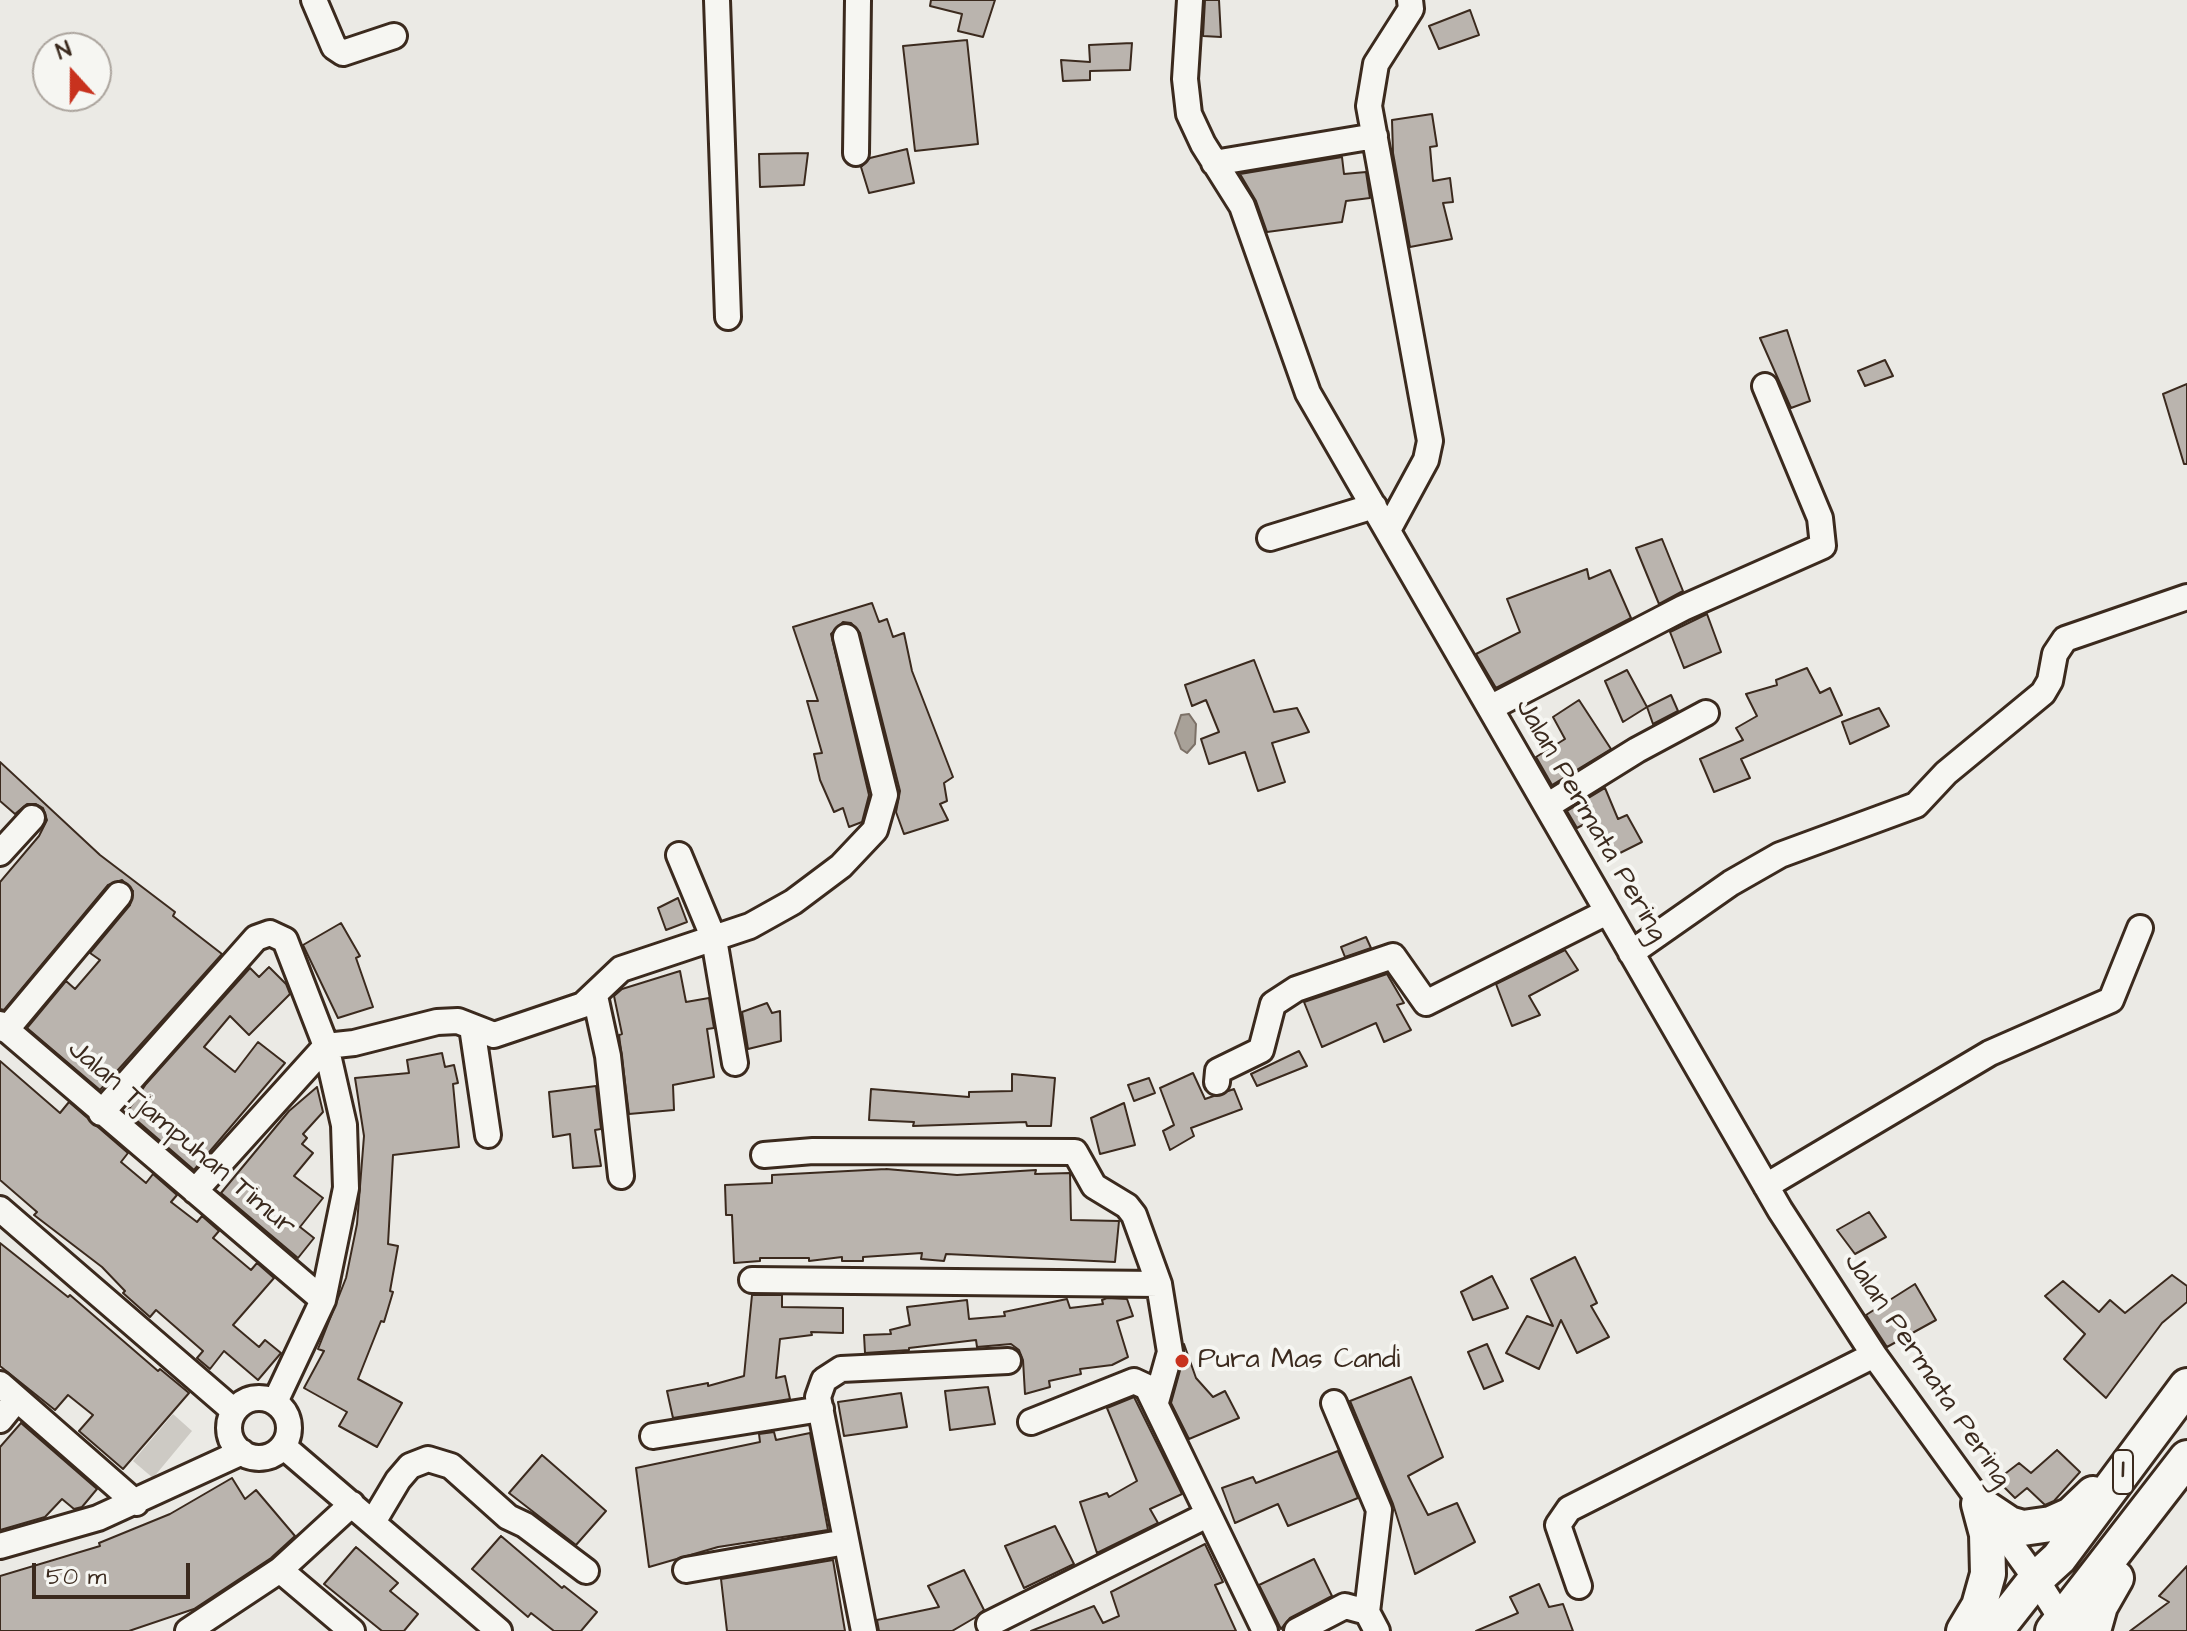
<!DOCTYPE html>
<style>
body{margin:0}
#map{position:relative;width:2187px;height:1631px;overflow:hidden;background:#ebeae5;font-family:"Architects Daughter",sans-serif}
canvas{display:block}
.north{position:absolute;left:32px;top:32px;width:80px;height:80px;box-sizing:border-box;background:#f6f6f2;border:2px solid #aba49d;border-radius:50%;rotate:339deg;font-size:22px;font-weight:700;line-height:32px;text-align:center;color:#3b2a1e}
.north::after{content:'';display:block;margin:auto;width:28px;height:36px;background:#c8321e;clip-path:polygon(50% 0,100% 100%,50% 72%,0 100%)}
.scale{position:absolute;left:32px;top:1563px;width:158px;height:36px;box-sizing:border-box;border:4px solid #3b2a1e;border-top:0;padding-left:10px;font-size:24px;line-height:28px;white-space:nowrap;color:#3b2a1e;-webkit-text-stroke:6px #f6f6f2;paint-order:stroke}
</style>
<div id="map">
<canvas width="2187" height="1631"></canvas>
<div class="north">N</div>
<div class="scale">50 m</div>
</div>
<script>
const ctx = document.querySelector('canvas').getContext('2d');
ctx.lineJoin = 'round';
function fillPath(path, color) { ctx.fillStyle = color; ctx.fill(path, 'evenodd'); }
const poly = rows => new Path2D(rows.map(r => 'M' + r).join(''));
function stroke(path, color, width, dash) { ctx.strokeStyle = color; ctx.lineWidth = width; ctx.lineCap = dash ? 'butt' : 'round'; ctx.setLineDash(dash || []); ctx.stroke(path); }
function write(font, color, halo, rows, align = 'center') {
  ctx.font = font + ' "Architects Daughter",sans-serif'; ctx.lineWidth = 8; ctx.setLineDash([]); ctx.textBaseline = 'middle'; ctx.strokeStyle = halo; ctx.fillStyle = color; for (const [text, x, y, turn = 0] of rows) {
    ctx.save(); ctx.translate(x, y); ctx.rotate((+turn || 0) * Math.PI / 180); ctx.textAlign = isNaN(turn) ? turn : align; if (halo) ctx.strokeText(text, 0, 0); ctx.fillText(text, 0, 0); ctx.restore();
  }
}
const green = poly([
 [173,1414,192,1431,153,1478,133,1461]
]);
const water = poly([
 [1189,714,1196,724,1195,744,1187,753,1181,749,1175,733,1181,715,1189,714]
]);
const building = poly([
 [931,0,995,0,983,37,958,31,962,14,930,6,931,0],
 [1205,0,1219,0,1221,37,1203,36,1205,0],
 [1470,10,1479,35,1439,49,1429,26,1470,10],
 [967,40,978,144,915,151,903,46,967,40],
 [1132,43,1130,70,1090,71,1090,80,1063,81,1061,60,1090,62,1089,45,1132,43],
 [1432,114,1437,146,1430,147,1433,181,1450,178,1453,202,1443,203,1452,239,1410,247,1393,153,1392,120,1432,114],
 [907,149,914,183,869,193,861,167,870,158,907,149],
 [808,153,804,185,760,187,759,154,808,153],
 [1342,157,1344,174,1366,172,1370,198,1346,201,1342,222,1267,232,1256,201,1240,174,1342,157],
 [1787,330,1810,401,1791,408,1760,338,1787,330],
 [1885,360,1893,376,1865,386,1858,371,1885,360],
 [2187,384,2187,464,2184,464,2163,394,2187,384],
 [1662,539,1683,591,1659,604,1636,548,1662,539],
 [1587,569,1589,579,1610,570,1631,618,1496,688,1476,654,1520,632,1507,599,1587,569],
 [872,603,879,622,887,619,893,637,904,633,912,671,953,777,944,783,947,801,940,804,948,820,904,834,896,812,900,791,860,633,851,623,843,622,831,634,869,795,862,822,849,827,843,808,834,812,820,780,814,754,822,753,807,701,818,701,793,627,872,603],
 [1707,614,1721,652,1684,668,1670,632,1707,614],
 [1254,660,1274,712,1297,708,1309,732,1272,743,1285,782,1258,791,1245,752,1209,764,1201,739,1219,732,1206,700,1192,706,1185,685,1254,660],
 [1807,668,1820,693,1830,688,1842,715,1741,759,1750,778,1714,792,1700,759,1743,740,1736,728,1757,716,1746,694,1777,685,1776,680,1807,668],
 [1627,670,1647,707,1623,722,1605,681,1627,670],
 [1671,695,1678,711,1653,724,1647,707,1671,695],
 [1579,700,1611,749,1552,785,1536,757,1565,739,1553,717,1579,700],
 [1879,708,1889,726,1850,744,1842,722,1879,708],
 [0,762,100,855,175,912,173,916,222,954,100,1090,27,1028,66,981,75,989,100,960,90,953,130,905,133,891,122,880,108,885,4,1010,0,1009,0,882,39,836,47,820,43,808,36,804,27,804,15,814,0,801,0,762],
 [1605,788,1618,819,1627,815,1642,842,1606,860,1590,821,1577,828,1567,811,1605,788],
 [678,898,687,922,666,930,658,908,678,898],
 [341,923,360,956,356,958,373,1007,338,1018,303,945,341,923],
 [1366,937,1371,948,1345,957,1341,947,1366,937],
 [1565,950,1578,970,1529,996,1540,1015,1512,1026,1496,984,1565,950],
 [269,967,286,984,290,994,249,1035,230,1016,204,1047,235,1072,258,1042,285,1063,194,1170,127,1112,146,1084,250,968,259,977,269,967],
 [680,971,686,1002,709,998,714,1028,707,1029,714,1077,673,1085,674,1110,629,1114,619,1035,622,1034,614,996,622,989,680,971],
 [1387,974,1404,1003,1397,1005,1411,1030,1384,1042,1376,1023,1322,1047,1304,1002,1387,974],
 [767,1003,772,1013,780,1011,781,1041,748,1049,742,1012,767,1003],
 [1299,1051,1307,1066,1257,1086,1251,1074,1299,1051],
 [442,1053,445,1067,454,1065,458,1083,453,1084,459,1147,393,1155,388,1244,398,1246,390,1291,393,1292,384,1322,381,1321,358,1379,402,1403,377,1447,339,1426,347,1412,304,1388,324,1351,318,1349,346,1278,357,1224,364,1136,355,1078,409,1073,407,1060,442,1053],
 [0,1061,60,1113,69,1102,128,1153,121,1162,146,1183,153,1174,177,1195,171,1202,197,1222,202,1216,219,1231,213,1238,251,1270,257,1263,274,1278,233,1325,259,1347,265,1340,281,1353,258,1380,224,1351,210,1369,197,1358,203,1351,156,1310,150,1317,123,1293,125,1291,102,1267,34,1215,37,1212,0,1180,0,1061],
 [1193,1073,1205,1099,1234,1089,1242,1109,1191,1128,1194,1136,1170,1150,1163,1131,1174,1125,1160,1088,1193,1073],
 [1012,1074,1055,1078,1051,1126,1027,1126,1026,1122,913,1126,914,1122,869,1120,871,1089,969,1097,969,1092,1012,1091,1012,1074],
 [1149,1078,1155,1093,1134,1101,1128,1085,1149,1078],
 [596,1086,601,1129,595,1130,601,1166,573,1168,570,1134,553,1137,549,1092,596,1086],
 [317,1087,323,1112,303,1134,307,1138,302,1144,313,1153,294,1176,323,1198,300,1227,314,1238,298,1258,221,1193,289,1111,317,1087],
 [1124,1103,1135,1145,1100,1154,1091,1118,1124,1103],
 [886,1169,957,1175,1036,1170,1035,1174,1070,1173,1071,1220,1119,1221,1115,1262,946,1254,944,1261,921,1259,922,1253,863,1257,863,1261,842,1261,842,1257,809,1261,809,1258,760,1258,760,1261,734,1263,732,1215,726,1215,725,1185,772,1183,772,1175,886,1169],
 [1869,1212,1886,1237,1855,1254,1837,1230,1869,1212],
 [0,1243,68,1297,70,1295,158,1371,160,1369,189,1393,123,1469,79,1431,93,1415,68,1395,55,1410,0,1366,0,1243],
 [1575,1257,1597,1303,1591,1306,1609,1337,1577,1353,1561,1320,1539,1369,1506,1353,1527,1316,1553,1326,1531,1279,1575,1257],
 [2172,1275,2187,1286,2187,1302,2162,1323,2106,1398,2064,1359,2085,1334,2045,1296,2063,1281,2099,1312,2110,1300,2125,1313,2172,1275],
 [1492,1276,1508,1308,1473,1320,1461,1292,1492,1276],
 [1915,1284,1936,1320,1887,1347,1866,1315,1915,1284],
 [752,1295,782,1295,782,1307,843,1308,843,1333,811,1332,812,1335,780,1339,776,1378,785,1376,790,1399,673,1418,667,1391,708,1383,708,1386,744,1376,752,1295],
 [1107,1298,1127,1299,1133,1316,1117,1321,1128,1357,1112,1365,1080,1369,1081,1374,1049,1381,1050,1387,1025,1394,1023,1360,1019,1350,1011,1344,977,1347,976,1340,909,1348,909,1350,865,1353,864,1335,891,1334,890,1330,910,1325,907,1307,967,1300,969,1319,1005,1316,1004,1312,1067,1299,1070,1308,1103,1304,1102,1300,1107,1298],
 [1184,1344,1196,1378,1213,1397,1225,1391,1239,1418,1189,1439,1171,1403,1184,1356,1184,1344],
 [1487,1344,1503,1381,1484,1389,1468,1352,1487,1344],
 [1411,1377,1443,1457,1408,1476,1428,1515,1457,1503,1475,1542,1415,1574,1393,1504,1350,1401,1411,1377],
 [988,1387,995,1424,950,1430,945,1391,988,1387],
 [901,1393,907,1427,844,1436,838,1402,901,1393],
 [1134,1397,1182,1494,1150,1509,1158,1523,1097,1553,1080,1502,1107,1493,1109,1497,1137,1481,1107,1408,1134,1397],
 [21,1423,97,1489,82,1507,74,1509,62,1499,45,1517,0,1530,0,1447,21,1423],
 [774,1432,776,1440,810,1433,828,1530,718,1547,649,1567,636,1468,760,1442,759,1434,774,1432],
 [2057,1450,2080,1472,2054,1501,2045,1505,2027,1488,2015,1498,1997,1480,2019,1463,2031,1473,2057,1450],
 [1338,1451,1358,1498,1288,1526,1278,1504,1235,1523,1222,1488,1253,1477,1256,1483,1338,1451],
 [542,1455,606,1511,576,1545,509,1493,542,1455],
 [232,1478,245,1499,256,1490,295,1536,271,1558,194,1609,129,1631,0,1631,0,1576,100,1546,99,1543,170,1514,232,1478],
 [1055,1526,1074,1564,1024,1588,1005,1546,1055,1526],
 [501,1536,562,1588,564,1586,597,1612,581,1631,554,1631,531,1613,528,1617,472,1569,501,1536],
 [1205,1544,1223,1582,1215,1585,1236,1631,1031,1631,1094,1606,1103,1623,1119,1616,1111,1592,1205,1544],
 [356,1547,398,1583,390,1591,418,1614,404,1631,382,1631,324,1584,356,1547],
 [1314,1559,1332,1596,1290,1618,1281,1629,1259,1585,1314,1559],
 [833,1560,845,1631,727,1631,721,1579,833,1560],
 [2187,1566,2187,1631,2130,1631,2169,1602,2159,1596,2187,1566],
 [964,1570,984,1610,976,1617,952,1631,879,1631,877,1620,939,1607,928,1586,964,1570],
 [1539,1584,1549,1607,1563,1604,1573,1631,1476,1631,1518,1613,1510,1597,1539,1584]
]);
const minor = poly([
 [314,0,334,47,343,53,394,36],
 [717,0,728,317],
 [1190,0,1185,79,1189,114,1203,144,1242,206,1308,393,1780,1210,1874,1355,2036,1579,2069,1631],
 [856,153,858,0],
 [1214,163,1375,136],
 [1388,530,1426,460,1430,441,1369,106,1376,64,1411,9,1410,0],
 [1270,538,1374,506],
 [1490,708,1683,608,1823,546,1820,518,1765,386],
 [1547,806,1637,750,1706,713],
 [0,853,32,818],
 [679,855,714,939,735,1063],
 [1631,953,1731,883,1780,855,1916,805,1946,773,2043,693,2050,681,2055,654,2065,639,2187,597],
 [595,996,608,1056,621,1176],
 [0,1024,323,1300],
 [472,1027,488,1135],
 [6,1030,119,895],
 [1217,1082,1218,1071,1261,1050,1273,1004,1296,989,1393,956,1426,1003,1607,912],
 [101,1113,256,938,270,933,285,940,326,1046,344,1125,346,1188,323,1300,275,1402],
 [764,1155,813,1151,1075,1152,1094,1186,1127,1206,1134,1215,1159,1284,1170,1352,1156,1402],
 [1766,1186,1990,1053,2111,1000,2140,928],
 [195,1191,326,1046,354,1043,437,1022,458,1021,494,1035,583,1005,621,969,750,926,793,902,841,866,875,830,885,795,846,637],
 [0,1209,234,1411],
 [752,1280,1159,1284],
 [0,1384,136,1503],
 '229 1428a30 30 0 1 1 60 0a30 30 0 1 1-60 0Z',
 [1334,1403,1379,1510,1367,1612,1377,1631],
 [0,1420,17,1399],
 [1031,1422,1134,1381,1147,1387,1265,1631],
 [653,1436,821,1409],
 [283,1446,499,1631],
 [373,1522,398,1480,410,1466,428,1459,451,1466,508,1517,525,1525,586,1571],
 [0,1546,98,1518,242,1452],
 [280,1570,352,1631],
 [686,1570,846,1542],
 [1579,1586,1558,1525,1569,1509,1874,1355],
 [989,1624,1207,1515],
 [188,1631,280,1570,352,1504],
 [864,1631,818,1397,824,1380,841,1369,1008,1361],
 [1297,1631,1345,1606,1367,1612]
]);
const highway = poly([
 [1979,1504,2009,1524,2023,1528,2051,1524,2071,1515,2093,1494],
 [1964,1631,1979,1606,1988,1574,1987,1534,1979,1504],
 [1995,1631,2036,1579,2059,1558,2187,1386],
 [2053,1631,2187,1458],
 [2093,1631,2100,1606,2116,1578]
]);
const markers = [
 [1182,1361,8,"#c8321e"]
];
const shields = [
 [2123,1472,20]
];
const shieldNames = [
 ["1",2123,1472]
];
const streetNames = [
 ["Jalan Permata Pering",1590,821,60],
 ["Jalan Tjampuhan Timur",181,1139,40],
 ["Jalan Permata Pering",1926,1371,56]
];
const poiNames = [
 ["Pura Mas Candi",1198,1361]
];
fillPath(green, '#cdcac4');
fillPath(water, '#a8a198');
stroke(water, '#7c7167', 2);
fillPath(building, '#bab4ae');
stroke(building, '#3b2a1e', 2);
stroke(minor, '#3b2a1e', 30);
stroke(highway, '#3b2a1e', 40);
stroke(minor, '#f6f6f2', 24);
stroke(highway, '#f6f6f2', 34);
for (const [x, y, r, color] of markers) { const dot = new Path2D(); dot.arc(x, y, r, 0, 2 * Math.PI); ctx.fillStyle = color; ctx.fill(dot); stroke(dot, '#f6f6f2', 3); }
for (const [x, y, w] of shields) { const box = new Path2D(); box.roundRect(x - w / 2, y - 22, w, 44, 6); ctx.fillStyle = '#f6f6f2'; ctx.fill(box); stroke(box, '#3b2a1e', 2); }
write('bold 26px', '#3b2a1e', null, shieldNames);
write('28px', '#3b2a1e', '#f6f6f2', streetNames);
write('28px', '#3b2a1e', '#f6f6f2', poiNames, 'left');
</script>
